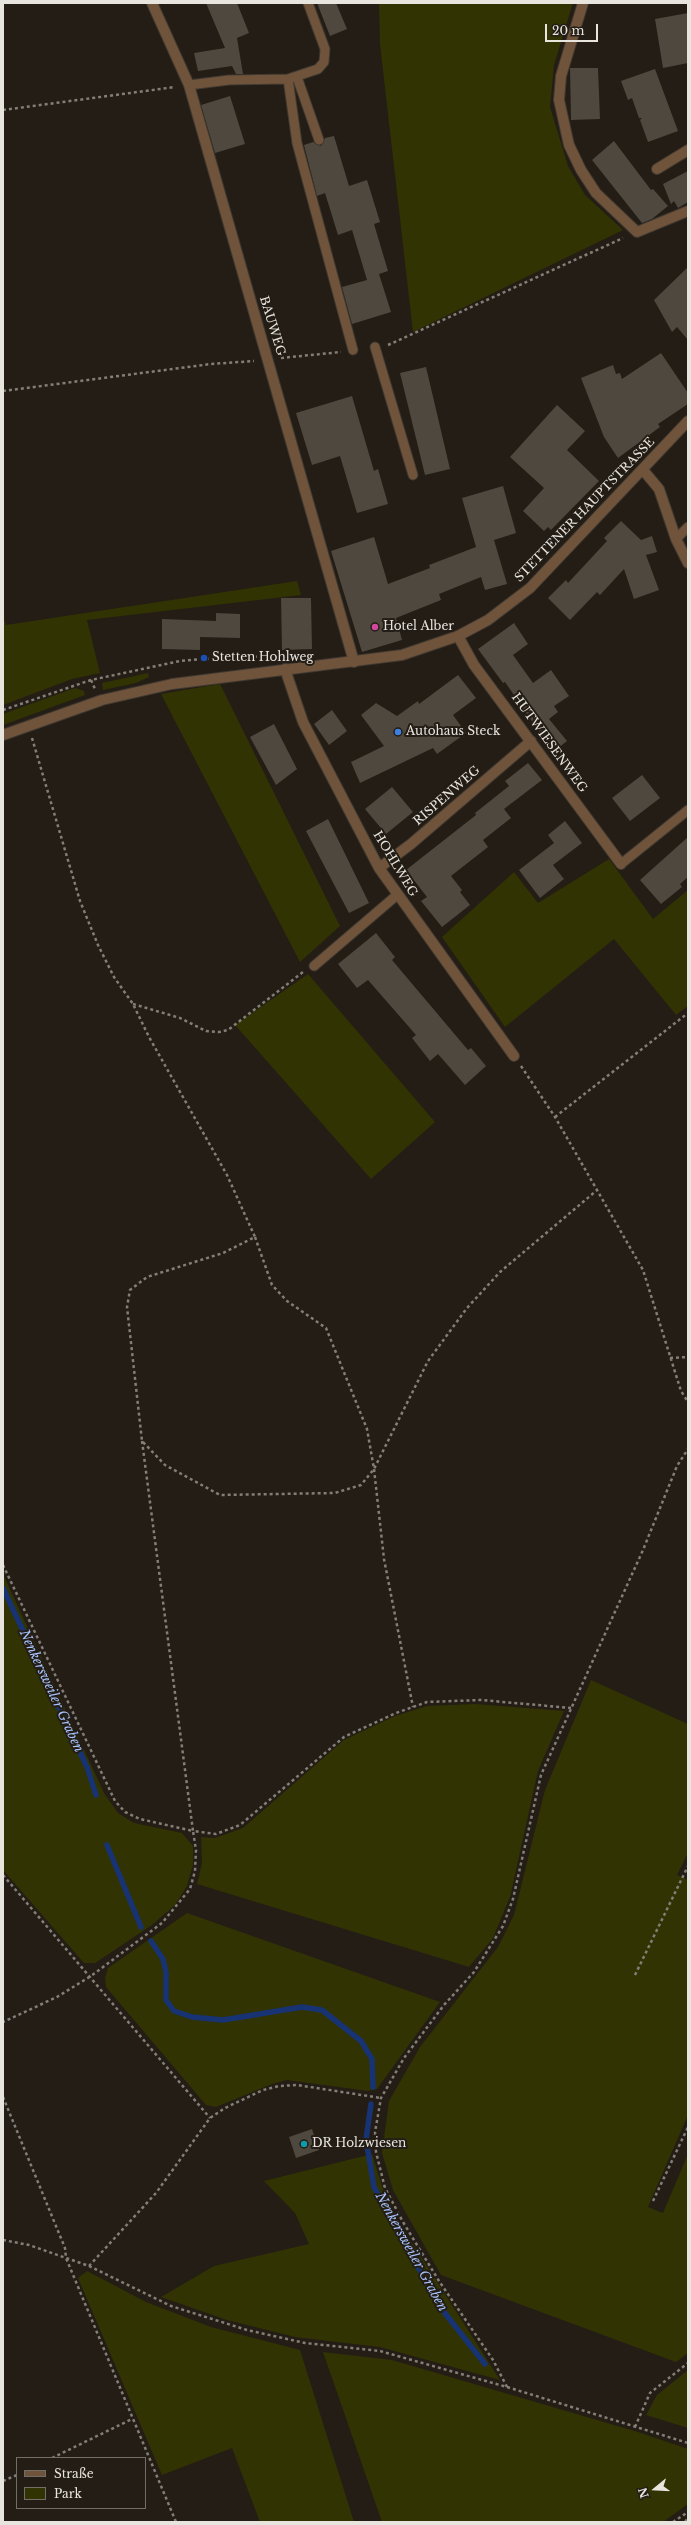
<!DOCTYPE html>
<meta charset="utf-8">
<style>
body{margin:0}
#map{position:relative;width:691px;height:2525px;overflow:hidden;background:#231d15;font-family:"Libre Baskerville",serif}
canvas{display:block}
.frame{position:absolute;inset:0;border:4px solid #e8e5df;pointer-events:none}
.legend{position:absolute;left:16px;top:2457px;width:130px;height:52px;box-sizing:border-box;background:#231d15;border:1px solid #726d66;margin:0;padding:5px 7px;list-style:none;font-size:12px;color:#e8e5df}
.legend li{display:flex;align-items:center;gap:8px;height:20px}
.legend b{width:20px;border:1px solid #726d66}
.north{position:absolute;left:635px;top:2469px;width:40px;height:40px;-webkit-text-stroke:3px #231d15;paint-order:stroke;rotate:252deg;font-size:11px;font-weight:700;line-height:16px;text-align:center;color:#e8e5df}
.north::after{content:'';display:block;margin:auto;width:14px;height:18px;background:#e8e5df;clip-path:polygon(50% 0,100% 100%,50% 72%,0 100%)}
.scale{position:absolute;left:545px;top:24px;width:53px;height:18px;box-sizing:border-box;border:2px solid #e8e5df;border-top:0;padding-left:5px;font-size:12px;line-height:14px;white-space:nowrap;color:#e8e5df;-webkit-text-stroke:3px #231d15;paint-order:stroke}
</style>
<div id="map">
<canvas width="691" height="2525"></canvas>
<div class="frame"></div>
<ul class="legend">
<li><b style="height:5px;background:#70533b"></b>Straße</li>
<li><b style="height:11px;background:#323303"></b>Park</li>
</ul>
<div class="north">N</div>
<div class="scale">20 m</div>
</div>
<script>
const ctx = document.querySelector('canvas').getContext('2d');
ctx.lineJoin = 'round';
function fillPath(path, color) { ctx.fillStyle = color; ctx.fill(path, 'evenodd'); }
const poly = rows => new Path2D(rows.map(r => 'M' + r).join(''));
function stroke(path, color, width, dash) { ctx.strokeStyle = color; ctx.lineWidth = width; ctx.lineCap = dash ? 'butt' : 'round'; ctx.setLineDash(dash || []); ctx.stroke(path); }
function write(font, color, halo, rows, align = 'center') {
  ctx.font = font + ' "Libre Baskerville",serif'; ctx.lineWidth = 4; ctx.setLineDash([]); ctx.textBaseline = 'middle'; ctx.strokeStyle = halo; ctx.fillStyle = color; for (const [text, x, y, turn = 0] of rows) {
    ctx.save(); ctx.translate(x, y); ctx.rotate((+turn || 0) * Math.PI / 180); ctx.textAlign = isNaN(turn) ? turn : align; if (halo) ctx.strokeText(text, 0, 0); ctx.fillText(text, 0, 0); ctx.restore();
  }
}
const green = poly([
 [379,3,573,3,554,65,550,107,568,166,585,195,623,230,413,332,380,44],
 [297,581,301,595,87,620,100,673,72,679,3,705,3,616,6,625],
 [148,673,149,677,136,683,103,690,102,683],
 [220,684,340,926,300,962,161,694],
 [75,688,84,691,85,695,3,725,3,714],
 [609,859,653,919,688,890,688,1006,676,1015,614,939,505,1027,442,937,514,872,538,903],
 [308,974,435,1122,371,1179,235,1025],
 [3,1574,104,1793,118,1813,134,1823,182,1833,193,1846,193,1865,187,1886,175,1905,152,1925,95,1963,84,1963,3,1870],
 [591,1680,688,1724,688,1853,677,1875,688,1880,688,2115,648,2207,663,2213,688,2154,688,2353,676,2362,441,2275,393,2190,382,2153,389,2101,420,2047,498,1947,514,1915,545,1790],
 [475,1704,564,1711,538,1771,510,1897,493,1938,469,1967,197,1884,202,1863,201,1837,215,1838,243,1828,344,1740,395,1716,427,1706],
 [187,1913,440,2002,377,2089,368,2091,287,2080,272,2084,216,2107,206,2105,106,1987,105,1978,108,1968],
 [372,2154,383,2189,400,2224,500,2380,380,2347,295,2337,227,2320,161,2297,214,2266,309,2244,295,2213,264,2181],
 [87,2271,146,2302,211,2327,300,2350,354,2522,260,2522,232,2448,162,2475,78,2278],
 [323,2352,392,2360,638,2432,688,2449,688,2504,663,2522,382,2522],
 [688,2370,688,2428,646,2415,657,2395]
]);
const stream = poly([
 [3,1588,87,1767,96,1795],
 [107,1845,141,1927],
 [151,1941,163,1959,166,1972,166,2000,174,2011,192,2017,223,2020,302,2007,322,2010,361,2041,372,2059,373,2087],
 [371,2104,366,2140,374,2187,440,2307,485,2364]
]);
const building = poly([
 [206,3,237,3,249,33,237,38,243,74,236,74,232,66,198,71,194,53,225,48],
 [317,3,336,3,347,29,330,36],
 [688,13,688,63,663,68,655,19],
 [570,68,598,68,600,119,571,120],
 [655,69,678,131,648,142,640,120,642,118,639,118,632,98,628,100,621,81],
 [230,96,245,144,215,153,201,105],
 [334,136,349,186,367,180,380,222,374,224,388,271,379,274,391,312,352,324,342,287,367,280,352,230,338,235,325,193,317,196,304,145,313,142,321,146,325,138],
 [614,141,651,190,653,189,668,206,652,219,642,223,592,160],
 [688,171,688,202,678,208,674,201,671,204,663,184],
 [688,267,688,340,677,327,672,332,654,300],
 [661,353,688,393,688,404,658,424,660,427,618,458,604,437,581,378,613,365,616,374,620,373,622,379],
 [426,367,450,469,425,475,400,373],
 [352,396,374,471,378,469,388,504,357,513,340,456,312,465,296,413],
 [557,405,585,431,567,450,599,481,551,530,548,527,544,531,523,511,544,488,510,457],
 [503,486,516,533,494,540,507,584,485,590,481,577,439,594,441,600,396,618,402,640,362,652,331,551,374,537,388,584,430,568,429,565,476,547,462,498],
 [621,521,641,540,652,536,657,552,646,555,659,590,634,599,624,569,600,595,597,592,570,620,548,598,566,580,568,583,607,541,604,538],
 [281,598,311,598,312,649,282,650],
 [216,613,240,614,240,638,200,637,200,650,162,649,162,619,216,621],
 [514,623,528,644,513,655,533,683,551,670,569,696,554,706,558,712,549,719,567,741,553,752,505,682,503,683,478,649],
 [458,675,476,698,453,715,466,733,437,754,433,748,360,783,351,762,384,746,361,715,376,703,397,716,418,701,419,704],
 [332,710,347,731,329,745,314,724],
 [274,724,297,769,276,785,250,737],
 [528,763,542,780,504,809,511,818,483,840,488,847,451,876,462,890,460,892,470,905,442,927,421,901,427,897,406,870,476,815,475,813,509,786,505,781],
 [642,775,660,798,630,821,612,798],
 [392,787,413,812,386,834,365,809],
 [328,819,369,903,349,913,306,831],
 [565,821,582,843,553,865,564,879,540,898,519,870,554,843,548,835],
 [688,837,688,877,680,884,682,887,661,904,640,880],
 [376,933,395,957,392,960,468,1050,471,1048,486,1066,465,1085,438,1054,430,1061,412,1038,416,1035,368,980,357,988,338,964],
 [312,2129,319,2150,296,2158,289,2137]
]);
const path = poly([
 [3,110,175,87],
 [388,345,623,238],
 [281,358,341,352],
 [3,391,211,364,254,361],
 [91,680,95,689],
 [3,710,91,680,180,661,237,656,266,657],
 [32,738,80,901,98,945,114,977,133,1004,149,1037,227,1175,255,1237,223,1253,147,1277,130,1290,127,1307,142,1441,165,1465,220,1495,335,1493,361,1485,374,1469,428,1361,467,1308,500,1272,596,1191],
 [133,1004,180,1018,206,1031,219,1032,228,1030,303,972],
 [521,1066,555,1117,643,1270,681,1391,688,1402],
 [555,1117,688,1013],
 [255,1237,272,1285,287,1301,326,1328,367,1429,374,1469,384,1559,413,1707],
 [670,1358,688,1357],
 [142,1441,193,1831,216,1834,240,1825,344,1737,396,1713,427,1702,481,1700,571,1708],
 [3,1565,115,1801,125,1812,140,1819,193,1831,196,1850,195,1871,190,1889,162,1923,91,1976,57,1997,3,2022],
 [3,1875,210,2118],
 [635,1975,688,1866],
 [3,2097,65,2248,66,2258,176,2522],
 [653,2201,688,2127],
 [3,2240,29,2245,89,2266,171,2306,247,2330,305,2343,380,2351,507,2387,688,2443],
 [89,2266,156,2193,210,2118,225,2108,263,2090,279,2086,297,2085,381,2098],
 [507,2387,493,2360,439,2281,403,2222,385,2188,376,2152,375,2132,381,2098,404,2058,444,2005,474,1972,503,1926,513,1899,541,1775,643,1550,677,1466,688,1449],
 [635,2427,650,2393,688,2363],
 [52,2458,132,2419],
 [3,2481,17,2475],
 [673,2522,688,2512],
 [685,2522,688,2518]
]);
const service = poly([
 [297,77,319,140],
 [288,79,297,143,353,350],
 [189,85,229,80,288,79,318,69,324,62,325,49,308,3],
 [375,347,413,475],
 [676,539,688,527],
 [621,864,688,810],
 [314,966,397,895]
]);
const minor = poly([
 [152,3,189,85,354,662],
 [583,3,561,76,559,100,569,145,581,170,596,193,637,232,688,211],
 [657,169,688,150],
 [643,470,659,489,676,539,688,563],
 [458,636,474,665,621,864],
 [285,669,303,722,379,868,514,1056],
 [379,868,411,844,531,741]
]);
const tertiary = poly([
 [3,735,102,700,172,684,402,655,458,636,488,620,530,588,688,421]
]);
const markers = [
 [375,627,4,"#d1479c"],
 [204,658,4,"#1a4fb4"],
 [398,732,4,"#3f7fe0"],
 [304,2144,4,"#0f9aa8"]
];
const streetNames = [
 ["BAUWEG",272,326,73],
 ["STETTENER HAUPTSTRASSE",585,510,-46],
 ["HUTWIESENWEG",549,743,54],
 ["RISPENWEG",447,796,-41],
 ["HOHLWEG",395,864,59]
];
const poiNames = [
 ["Hotel Alber",383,627],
 ["Stetten Hohlweg",212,658],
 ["Autohaus Steck",406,732],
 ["DR Holzwiesen",312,2144]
];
const waterNames = [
 ["Nenkersweiler Graben",51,1691,65],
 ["Nenkersweiler Graben",411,2252,61]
];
fillPath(green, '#323303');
stroke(stream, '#173373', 5.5);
fillPath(building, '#4e483f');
stroke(service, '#3f3931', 11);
stroke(minor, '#3f3931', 12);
stroke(tertiary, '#3f3931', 12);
stroke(path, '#837f78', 2.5, [3, 3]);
stroke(service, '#70533b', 9);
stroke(minor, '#70533b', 10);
stroke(tertiary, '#70533b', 10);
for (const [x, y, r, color] of markers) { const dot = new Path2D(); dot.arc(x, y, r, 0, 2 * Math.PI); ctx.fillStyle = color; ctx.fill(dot); stroke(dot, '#231d15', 1.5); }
write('12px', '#e8e5df', '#231d15', streetNames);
write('12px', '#e8e5df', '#231d15', poiNames, 'left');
write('italic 13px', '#a7c4fe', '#231d15', waterNames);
</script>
